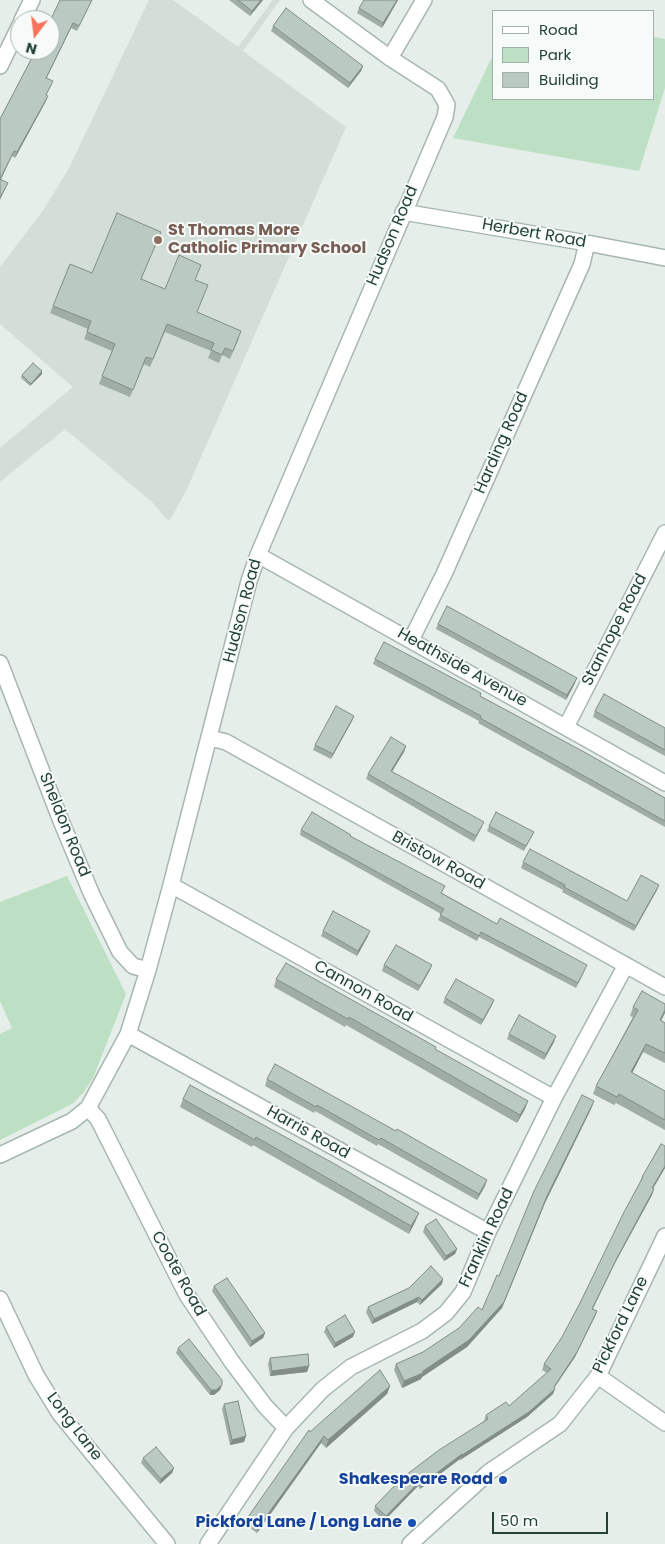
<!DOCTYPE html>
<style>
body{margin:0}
#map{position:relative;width:665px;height:1544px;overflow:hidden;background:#e5eee9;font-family:Poppins,sans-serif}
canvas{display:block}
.legend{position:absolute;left:492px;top:10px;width:162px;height:90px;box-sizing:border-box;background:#f6faf8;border:1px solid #a2b0aa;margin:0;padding:6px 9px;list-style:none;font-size:15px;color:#234136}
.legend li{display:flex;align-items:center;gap:10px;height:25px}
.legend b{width:25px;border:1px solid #a2b0aa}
.north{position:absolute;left:10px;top:10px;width:50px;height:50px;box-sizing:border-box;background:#f6faf8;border:1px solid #a2b0aa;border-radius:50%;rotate:195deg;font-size:14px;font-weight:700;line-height:20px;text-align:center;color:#234136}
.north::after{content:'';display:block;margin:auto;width:18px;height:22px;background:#f6745b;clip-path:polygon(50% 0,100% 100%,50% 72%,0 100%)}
.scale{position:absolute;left:492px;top:1512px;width:116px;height:22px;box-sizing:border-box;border:2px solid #234136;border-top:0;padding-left:6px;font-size:15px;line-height:18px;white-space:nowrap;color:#234136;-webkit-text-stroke:4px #f6faf8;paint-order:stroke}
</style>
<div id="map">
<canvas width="665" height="1544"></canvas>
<ul class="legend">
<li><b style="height:6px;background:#fff"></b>Road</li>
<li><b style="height:14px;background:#bde0c4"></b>Park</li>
<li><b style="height:14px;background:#bac9c2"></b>Building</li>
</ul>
<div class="north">N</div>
<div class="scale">50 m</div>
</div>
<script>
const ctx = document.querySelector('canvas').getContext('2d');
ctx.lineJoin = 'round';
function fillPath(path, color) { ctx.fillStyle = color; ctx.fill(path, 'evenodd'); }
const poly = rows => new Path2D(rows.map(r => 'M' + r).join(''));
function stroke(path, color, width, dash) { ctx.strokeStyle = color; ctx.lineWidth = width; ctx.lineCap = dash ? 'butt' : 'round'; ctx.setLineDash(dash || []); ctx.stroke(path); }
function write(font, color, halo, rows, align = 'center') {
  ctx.font = font + ' Poppins,sans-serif'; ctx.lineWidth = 4; ctx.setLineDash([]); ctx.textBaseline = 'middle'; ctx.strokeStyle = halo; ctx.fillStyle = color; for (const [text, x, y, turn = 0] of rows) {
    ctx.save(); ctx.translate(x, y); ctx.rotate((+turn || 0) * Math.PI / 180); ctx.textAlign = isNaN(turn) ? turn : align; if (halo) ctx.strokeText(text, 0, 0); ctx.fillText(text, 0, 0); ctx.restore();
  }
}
const built = poly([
 [149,0,173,0,238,47,273,0,280,0,243,51,346,127,187,489,170,520,166,519,152,502,65,429,0,482,0,448,73,387,0,324,0,267,42,212,68,170]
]);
const green = poly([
 [654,37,665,39,665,88,639,171,453,138,494,53,494,99,654,99],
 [67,876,126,994,93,1078,84,1092,72,1104,0,1140,0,1034,12,1028,0,1001,0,902]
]);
const minor = poly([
 [22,20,32,0],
 [390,58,424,0],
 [0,66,20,25],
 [403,212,587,243,665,258],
 [258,555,665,783],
 [411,640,444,574,582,264,587,243],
 [0,663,61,821,92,895,120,952,133,966,148,970],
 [566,727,665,533],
 [210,738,226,742,665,987],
 [171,885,554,1098],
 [128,1034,488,1232],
 [88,1108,98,1119,187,1295,232,1362,265,1406,286,1428],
 [0,1155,72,1121,88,1108,128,1034,148,970,171,885,249,581,258,555,445,117,447,105,438,89,390,58,311,0],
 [0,1299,36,1375,60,1414,167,1544],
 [598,1376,665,1423],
 [208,1544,286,1428,323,1389,351,1367,422,1331,446,1313,463,1292,488,1232,554,1098,626,965],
 [410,1544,489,1472,560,1424,598,1376,665,1236]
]);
const wall = poly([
 [92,0,77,31,71,28,47,77,51,86,46,95,46,101,15,158,12,156,1,180,8,183,0,200,0,119,36,50],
 [229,0,263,0,250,16],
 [398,0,382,28,357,13,359,8],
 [273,26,363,66,361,71,348,88,271,31],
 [161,232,141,279,165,289,195,280,197,312,239,338,230,359,222,355,219,363,208,358,211,351,165,332,150,367,144,364,130,397,99,384,112,351,84,339,88,329,50,313,53,306,92,273],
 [42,371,42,374,30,386,21,378,22,375],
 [438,624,575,683,566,700,436,629],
 [375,659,481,693,480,696,665,798,665,827,478,723,479,721,373,664],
 [595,711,665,728,665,756,593,717],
 [354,716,352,721,331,759,313,750,315,745],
 [406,746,404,752,392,772,482,827,474,842,366,779,368,774],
 [489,826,534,832,524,851,487,831],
 [301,830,350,836,442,893,497,924,585,970,576,988,479,937,477,941,438,920,441,914,300,835],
 [523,862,627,901,657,890,634,931,562,892,563,890,521,868],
 [323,931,368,936,357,956,321,936],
 [384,965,430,970,418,991,382,971],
 [276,979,435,1049,525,1109,517,1123,346,1025,345,1027,274,987],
 [445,998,494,1000,492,1005,481,1025,443,1003],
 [633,1007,665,1023,665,1063,643,1052,632,1073,665,1091,665,1130,616,1103,614,1105,593,1094,596,1086,633,1017,630,1016],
 [509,1034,554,1042,544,1060,507,1039],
 [267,1079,485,1186,477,1200,378,1144,377,1146,315,1111,314,1113,265,1086],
 [183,1099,416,1220,409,1234,253,1145,252,1147,180,1107],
 [592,1107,545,1203,502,1308,467,1347,422,1377,421,1379,402,1388,394,1370,396,1364,423,1352,459,1328,482,1310,499,1276],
 [665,1146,665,1168,653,1189,652,1195,615,1263,593,1309,597,1311,595,1317,575,1357,554,1388,553,1394,527,1417,460,1460,460,1459,420,1489,418,1486,384,1521,374,1511,375,1506,484,1421,486,1415,509,1406,547,1373,542,1370,544,1364,562,1337,580,1303,640,1182,642,1177],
 [425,1226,457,1249,455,1254,444,1261,423,1232],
 [443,1279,442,1284,420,1305,417,1302,372,1324,366,1312,368,1307],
 [214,1286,265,1333,263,1338,250,1347,212,1291],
 [326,1327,353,1337,334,1348,324,1332],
 [178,1348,222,1385,220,1390,214,1395,210,1395,176,1353],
 [270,1358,309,1366,307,1372,270,1376,268,1364],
 [390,1386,387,1394,326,1448,321,1443,257,1533,245,1524,248,1517,310,1432],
 [224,1404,246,1436,244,1442,230,1445,222,1409],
 [143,1458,174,1468,172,1473,160,1484,141,1463]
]);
const shadedWall = poly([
 [261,0,263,0,250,16,252,11],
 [397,0,398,0,382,28,383,23],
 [73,23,71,28,47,77,49,72],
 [363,66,361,71,348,88,350,83],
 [48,96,46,101,15,158,17,152],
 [42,371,42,374,30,386,31,384],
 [577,678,575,683,566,700,567,695],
 [354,716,352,721,331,759,333,754],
 [406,746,404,752,389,776,391,771],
 [659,885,657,890,634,931,636,926],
 [370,931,368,936,357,956,358,951],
 [432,965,430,970,418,991,420,986],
 [494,1000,492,1005,481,1025,483,1020],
 [665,1010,665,1013,657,1029,660,1020],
 [556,1036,554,1042,544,1060,546,1054],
 [646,1044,643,1052,628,1081,631,1072],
 [528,1101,525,1109,517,1123,520,1115],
 [594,1101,592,1107,545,1203,502,1308,467,1347,422,1377,421,1379,402,1388,404,1381,423,1371,469,1340,547,1196],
 [665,1166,665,1168,650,1193,652,1188],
 [487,1180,485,1186,477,1200,479,1194],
 [654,1189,652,1195,615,1263,590,1314,617,1258],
 [419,1213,416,1220,409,1234,411,1226],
 [457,1249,455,1254,444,1261,446,1256],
 [443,1279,442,1284,420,1305,422,1300],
 [419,1297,417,1302,372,1324,374,1319],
 [597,1311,575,1357,552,1391,555,1389,553,1394,527,1417,460,1460,462,1455,554,1387],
 [355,1332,353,1337,334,1348,335,1343],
 [265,1333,263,1338,250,1347,252,1341],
 [309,1366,307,1372,270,1376,272,1371],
 [222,1385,220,1390,214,1395,210,1395,211,1390],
 [390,1386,387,1394,326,1448,328,1440],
 [246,1436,244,1442,230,1445,232,1440],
 [324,1436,321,1443,257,1533,260,1525],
 [462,1454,460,1459,420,1489,422,1484],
 [174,1468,172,1473,160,1484,161,1479],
 [420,1481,418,1486,384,1521,386,1516]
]);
const building = poly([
 [60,0,92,0,79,26,73,23,49,72,46,78,53,81,46,95,48,96,17,152,14,151,0,179,8,183,0,198,0,119,36,50,50,50,50,21,60,0],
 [238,0,261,0,252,11,238,0],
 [364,0,397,0,383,23,359,8,364,0],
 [286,8,363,66,350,83,273,26,286,8],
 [117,213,161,232,141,279,165,289,179,255,201,265,195,280,208,285,197,312,241,331,233,351,225,348,222,355,211,350,214,343,167,324,153,359,146,357,133,390,102,376,115,344,87,332,91,321,53,306,70,264,92,273,117,213],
 [33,363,42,371,31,384,22,375,33,363],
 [447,606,577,678,567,695,438,624,447,606],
 [384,642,481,693,480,696,586,753,665,798,665,821,480,718,481,716,375,659,384,642],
 [604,694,665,728,665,750,595,711,604,694],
 [336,706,354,716,333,754,315,745,336,706],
 [391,737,406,746,391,771,484,822,476,836,368,774,391,737],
 [312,812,351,835,350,836,445,886,441,893,497,924,500,918,587,965,578,983,481,932,479,936,440,915,444,909,301,830,312,812],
 [496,812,534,832,526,846,489,826,496,812],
 [530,849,627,901,641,875,659,885,636,926,564,887,565,885,523,862,530,849],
 [333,911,370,931,358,951,323,931,333,911],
 [396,945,432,965,420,986,384,965,396,945],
 [286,963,436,1047,435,1049,528,1101,520,1115,349,1017,348,1019,276,979,286,963],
 [456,979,494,1000,483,1020,445,998,456,979],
 [642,991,665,1004,665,1010,660,1020,665,1023,665,1053,646,1044,631,1072,665,1091,665,1120,619,1094,617,1097,596,1086,638,1010,633,1007,642,991],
 [519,1015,556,1036,546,1054,509,1034,519,1015],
 [275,1064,396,1131,397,1129,487,1180,479,1194,381,1138,379,1140,317,1105,316,1107,267,1079,275,1064],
 [190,1085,333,1163,419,1213,411,1226,256,1137,255,1140,183,1099,190,1085],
 [582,1095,594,1101,547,1196,504,1302,469,1340,423,1371,423,1373,404,1381,396,1364,423,1352,459,1328,478,1307,482,1310,497,1275,499,1276,534,1191,582,1095],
 [661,1144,665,1146,665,1166,652,1188,654,1189,617,1258,592,1309,597,1311,577,1352,554,1387,555,1389,529,1412,462,1455,462,1454,422,1484,420,1481,386,1516,375,1506,402,1478,439,1450,488,1419,486,1415,506,1402,509,1406,551,1369,544,1364,562,1337,580,1303,624,1212,643,1177,642,1177,661,1144],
 [436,1219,457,1249,446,1256,425,1226,436,1219],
 [431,1266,443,1279,422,1300,419,1297,374,1319,368,1307,409,1288,431,1266],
 [227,1278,265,1333,252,1341,214,1286,227,1278],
 [345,1315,355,1332,335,1343,326,1327,345,1315],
 [189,1339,222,1380,222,1385,216,1390,211,1390,178,1348,189,1339],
 [308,1354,309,1366,272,1371,270,1358,308,1354],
 [380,1370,390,1386,328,1440,324,1436,260,1525,248,1517,309,1430,310,1432,380,1370],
 [238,1401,246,1436,232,1440,224,1404,238,1401],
 [156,1447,174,1468,161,1479,143,1458,156,1447]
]);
const markers = [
 [158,240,5,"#8d6e63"],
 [503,1480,5,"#1a4fb4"],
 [412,1523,5,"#1a4fb4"]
];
const educationNames = [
 ["St Thomas More",168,231],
 ["Catholic Primary School",168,249]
];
const streetNames = [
 ["Herbert Road",534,234,10],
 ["Hudson Road",393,236,-67],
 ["Harding Road",502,443,-66],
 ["Hudson Road",243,611,-75],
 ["Stanhope Road",615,630,-63],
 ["Heathside Avenue",462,668,29],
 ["Sheldon Road",64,825,68],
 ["Bristow Road",438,861,29],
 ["Cannon Road",363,992,29],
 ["Harris Road",308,1133,29],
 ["Franklin Road",487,1238,-65],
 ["Coote Road",178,1274,61],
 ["Pickford Lane",621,1325,-64],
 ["Long Lane",74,1427,53]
];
const transitNames = [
 ["Shakespeare Road",493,1480],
 ["Pickford Lane / Long Lane",402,1523]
];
fillPath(built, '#d3ded8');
fillPath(green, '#bde0c4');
stroke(minor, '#a7b7b0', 18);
stroke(minor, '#fff', 15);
fillPath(wall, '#a0ada7');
fillPath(shadedWall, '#828d88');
fillPath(building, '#bac9c2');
stroke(building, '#828d88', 1);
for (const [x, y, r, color] of markers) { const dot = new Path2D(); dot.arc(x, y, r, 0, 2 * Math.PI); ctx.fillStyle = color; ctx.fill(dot); stroke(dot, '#f6faf8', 2); }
write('bold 16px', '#785e54', '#f6faf8', educationNames, 'left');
write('16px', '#234136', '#f6faf8', streetNames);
write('bold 16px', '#164399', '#f6faf8', transitNames, 'right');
</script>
